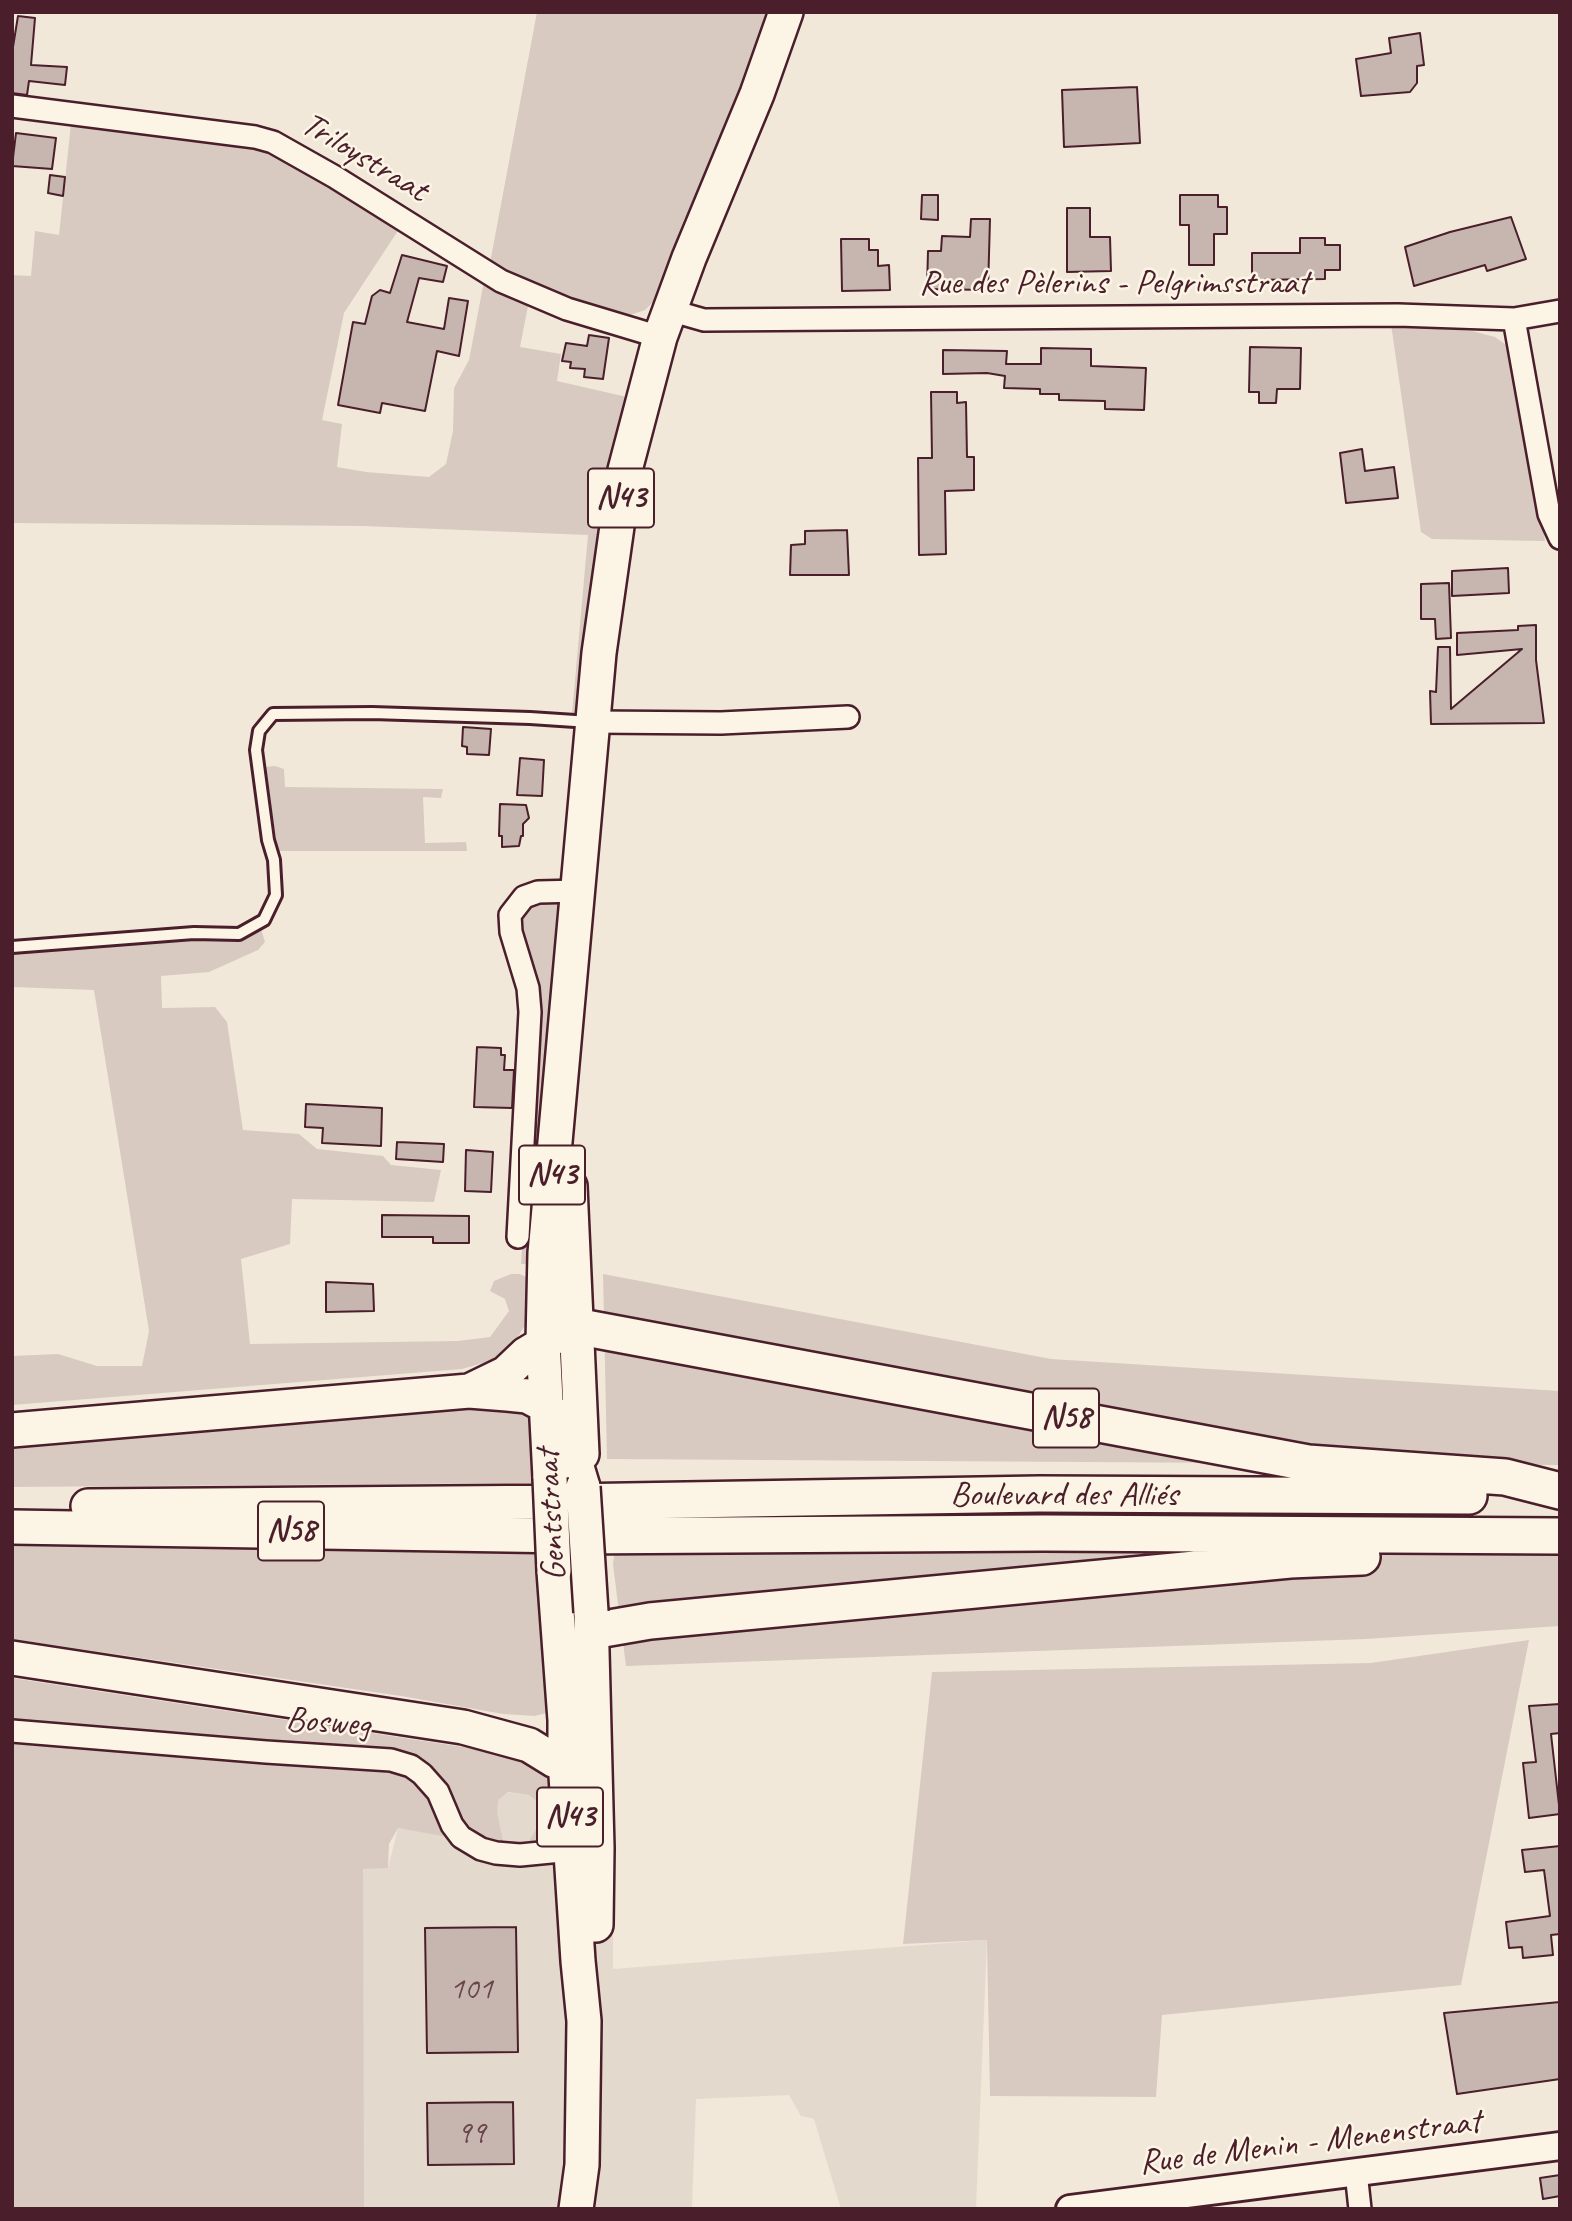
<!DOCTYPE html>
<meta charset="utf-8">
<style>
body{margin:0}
#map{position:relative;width:1572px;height:2221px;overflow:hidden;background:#f1e8da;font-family:Caveat,sans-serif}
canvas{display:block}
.frame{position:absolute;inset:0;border:14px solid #4a1f2b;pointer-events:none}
</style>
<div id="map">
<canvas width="1572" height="2221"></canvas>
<div class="frame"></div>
</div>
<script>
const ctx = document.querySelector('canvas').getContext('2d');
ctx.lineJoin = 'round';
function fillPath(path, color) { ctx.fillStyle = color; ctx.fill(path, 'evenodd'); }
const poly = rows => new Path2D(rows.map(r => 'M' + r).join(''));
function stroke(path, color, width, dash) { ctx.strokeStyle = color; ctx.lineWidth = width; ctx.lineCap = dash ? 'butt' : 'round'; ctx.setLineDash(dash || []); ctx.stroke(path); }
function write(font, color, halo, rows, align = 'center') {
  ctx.font = font + ' Caveat,sans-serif'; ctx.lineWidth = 5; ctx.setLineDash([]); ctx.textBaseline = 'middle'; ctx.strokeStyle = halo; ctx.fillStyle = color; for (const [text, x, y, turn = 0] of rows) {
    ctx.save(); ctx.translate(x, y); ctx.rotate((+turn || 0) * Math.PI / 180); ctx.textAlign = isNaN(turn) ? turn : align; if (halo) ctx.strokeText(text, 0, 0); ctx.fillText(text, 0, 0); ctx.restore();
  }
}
const built = poly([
 [442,1784,613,1806,613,1969,987,1940,976,2209,841,2209,814,2119,801,2116,789,2095,696,2099,692,2209,363,2209,359,1865,388,1868,398,1828,448,1836]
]);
const green = poly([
 [537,12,768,12,740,97,683,222,654,301,645,310,630,315,610,313,535,285,490,263],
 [71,124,249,146,274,154,401,226,344,313,322,420,342,424,337,467,366,472,429,477,446,464,453,431,454,388,469,360,484,281,529,301,520,347,561,354,557,381,627,397,578,714,572,714,588,535,363,526,12,523,12,275,31,276,35,231,59,235],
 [1391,324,1472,331,1495,337,1505,344,1513,359,1545,541,1432,539,1421,532],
 [275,766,284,769,285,787,443,789,441,798,423,797,425,843,466,842,467,851,278,851,265,767],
 [556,897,562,903,533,1264,521,1264,535,1049,516,930,523,904],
 [261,929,265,942,258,950,209,972,161,976,162,1008,215,1007,227,1022,243,1130,299,1134,317,1149,383,1156,391,1165,441,1170,434,1202,292,1199,290,1244,241,1259,250,1344,458,1341,490,1337,509,1311,505,1299,490,1291,494,1281,511,1274,520,1274,530,1279,528,1321,511,1347,500,1358,462,1369,12,1405,12,1356,58,1354,97,1366,142,1366,149,1331,94,990,12,987,12,952,177,941,238,941],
 [603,1274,1051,1359,1560,1391,1560,1465,607,1459],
 [476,1401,525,1405,536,1421,539,1483,12,1487,12,1442],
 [1043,1533,1560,1556,1560,1626,1366,1639,626,1666,613,1565,616,1537],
 [12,1545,542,1554,551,1698,546,1713,535,1716,503,1714,401,1696,12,1639],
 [1529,1640,1461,1985,1162,2015,1156,2097,990,2096,987,1940,903,1944,932,1672,1371,1663],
 [12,1678,509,1754,531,1762,553,1784,556,1836,542,1844,528,1843,540,1823,536,1800,529,1795,508,1792,498,1800,497,1813,504,1845,471,1836,424,1765,12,1723],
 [12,1741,394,1771,410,1779,425,1793,448,1837,398,1828,389,1844,388,1868,363,1869,364,2209,12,2209]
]);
const building = poly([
 [18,16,35,18,31,65,67,67,65,85,29,81,27,95,12,93,12,53,18,16],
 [1420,33,1424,65,1417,66,1417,83,1410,92,1361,96,1356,59,1391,53,1389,38,1420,33],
 [1137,87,1140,143,1064,147,1062,90,1137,87],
 [16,133,56,138,52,169,12,166,16,133],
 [50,175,65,177,63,196,48,193,50,175],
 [922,195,938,195,938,220,921,219,922,195],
 [1180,195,1218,195,1218,207,1227,207,1227,234,1214,234,1214,265,1189,265,1189,225,1180,225,1180,195],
 [1067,208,1090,208,1090,237,1110,237,1111,271,1067,272,1067,208],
 [1511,217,1526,259,1487,271,1485,265,1414,286,1405,247,1450,232,1511,217],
 [971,219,990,219,988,290,927,289,928,251,941,251,942,236,970,237,971,219],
 [1300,238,1325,238,1325,245,1340,245,1340,270,1325,270,1325,279,1252,280,1252,253,1300,253,1300,238],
 [841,239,869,239,869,250,878,250,878,266,889,265,890,290,842,291,841,239],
 [402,255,447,266,443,282,419,278,407,322,444,329,449,298,468,301,459,356,437,351,425,411,382,403,380,413,338,405,353,322,365,324,372,296,380,290,390,293,402,255],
 [589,335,609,338,603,379,584,377,585,369,570,368,571,362,562,361,566,343,587,346,589,335],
 [1250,347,1301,348,1300,389,1277,389,1276,403,1259,403,1259,392,1249,392,1250,347],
 [1041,348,1091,349,1091,366,1146,368,1144,410,1105,409,1105,401,1059,400,1059,394,1040,394,1040,389,1004,388,1005,376,987,373,943,374,943,350,1007,351,1006,364,1041,364,1041,348],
 [931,392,957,392,957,403,966,402,967,457,974,457,974,490,945,491,946,554,919,555,918,458,932,458,931,392],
 [1362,449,1365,471,1394,467,1398,498,1346,503,1340,453,1362,449],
 [847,530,849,575,790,575,791,545,805,544,805,531,847,530],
 [1508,568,1509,593,1452,596,1452,571,1508,568],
 [1449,583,1451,638,1436,639,1435,619,1421,619,1421,584,1449,583],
 [1536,625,1536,660,1544,723,1431,724,1430,691,1436,692,1438,647,1450,647,1451,709,1522,649,1457,655,1457,633,1518,630,1518,626,1536,625],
 [463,727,491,729,489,755,467,754,467,747,462,746,463,727],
 [520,758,544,760,542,796,517,795,520,758],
 [500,804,526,805,529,818,523,824,523,836,521,836,519,846,502,847,502,836,499,836,500,804],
 [477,1047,501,1048,501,1055,505,1055,504,1070,514,1070,512,1108,474,1107,477,1047],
 [306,1104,382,1108,381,1146,322,1143,323,1128,305,1127,306,1104],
 [397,1142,444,1144,443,1162,396,1159,397,1142],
 [466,1150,493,1152,491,1192,465,1191,466,1150],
 [382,1215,469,1216,469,1243,433,1243,433,1237,382,1237,382,1215],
 [326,1282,373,1284,374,1311,326,1312,326,1282],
 [1560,1704,1560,1733,1551,1734,1560,1814,1529,1818,1523,1763,1536,1762,1529,1706,1560,1704],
 [1560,1846,1560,1934,1551,1935,1553,1955,1523,1958,1522,1947,1509,1948,1506,1922,1550,1916,1544,1870,1525,1872,1522,1850,1560,1846],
 [516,1927,518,2052,427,2053,425,1928,516,1927],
 [1560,2002,1560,2079,1457,2094,1444,2013,1560,2002],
 [513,2102,514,2164,428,2165,427,2103,513,2102],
 [1560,2175,1560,2196,1543,2199,1540,2178,1560,2175]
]);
const service = poly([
 [12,947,194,933,239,934,264,920,276,895,274,860,268,840,256,750,259,731,273,714,372,713,530,718,590,722]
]);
const minor = poly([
 [12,106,255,137,273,142,335,177,501,281,567,309,660,337],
 [669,310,704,320,1398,315,1514,319,1560,311],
 [1514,319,1549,514,1560,538],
 [593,722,721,723,848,717],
 [518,1237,530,1012,528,988,511,932,510,915,524,897,538,892,579,891],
 [12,1731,266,1752,391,1760,411,1766,422,1774,438,1792,452,1825,461,1837,481,1849,496,1853,520,1855,582,1849],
 [1356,2172,1360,2209]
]);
const tertiary = poly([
 [1070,2209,1560,2146]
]);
const primary = poly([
 [570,1186,582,1454],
 [469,1391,506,1373,526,1354,558,1335],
 [12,1430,469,1391,507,1394,527,1396,546,1406,565,1427,583,1487],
 [550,1478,543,1342,545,1253,599,653,625,470,660,337,689,258,757,94,786,12],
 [88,1506,568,1502],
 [12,1527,569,1536],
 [554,1571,565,1720,565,1760,578,1961,584,2021,582,2165,576,2209],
 [591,1612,597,1848,596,1925],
 [12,1658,463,1727,529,1745,555,1761,565,1760]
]);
const trunk = poly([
 [575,1326,1308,1463,1505,1477,1560,1491],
 [568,1502,1039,1494,1469,1496],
 [569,1536,1043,1533,1560,1536],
 [592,1631,650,1621,1290,1560,1362,1557]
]);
const primaryBridge = poly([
 [550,1478,554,1571],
 [583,1487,591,1612]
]);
const numberNames = [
 ["101",471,1990],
 ["99",471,2134]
];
const shields = [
 [621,498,66],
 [552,1175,66],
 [1066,1418,66],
 [291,1531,66],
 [570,1817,66]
];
const shieldNames = [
 ["N43",621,498],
 ["N43",552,1175],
 ["N58",1066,1418],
 ["N58",291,1531],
 ["N43",570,1817]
];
const streetNames = [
 ["Triloystraat",364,158,31],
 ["Rue des Pèlerins - Pelgrimsstraat",1114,284],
 ["Boulevard des Alliés",1064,1496],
 ["Gentstraat",552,1515,-93],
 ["Bosweg",328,1723,4],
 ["Rue de Menin - Menenstraat",1310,2143,-7]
];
fillPath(built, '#e4d9cd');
fillPath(green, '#d8cac0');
fillPath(building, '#c7b6af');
stroke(building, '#4a1f2b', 2);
stroke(service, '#4a1f2b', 16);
stroke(minor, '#4a1f2b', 26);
stroke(tertiary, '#4a1f2b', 32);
stroke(primary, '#4a1f2b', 38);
stroke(trunk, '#4a1f2b', 40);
stroke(service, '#fcf5e5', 10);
stroke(minor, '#fcf5e5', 21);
stroke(tertiary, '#fcf5e5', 26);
stroke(primary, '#fcf5e5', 33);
stroke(trunk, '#fcf5e5', 35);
stroke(primaryBridge, '#4a1f2b', 38, []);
stroke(primaryBridge, '#fcf5e5', 33);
write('32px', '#69454c', null, numberNames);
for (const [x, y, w] of shields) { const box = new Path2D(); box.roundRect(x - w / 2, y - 29.5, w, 59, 5); ctx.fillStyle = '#fcf5e5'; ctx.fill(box); stroke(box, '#4a1f2b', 2); }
write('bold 33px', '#4a1f2b', null, shieldNames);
write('35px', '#4a1f2b', '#fcf5e5', streetNames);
</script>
